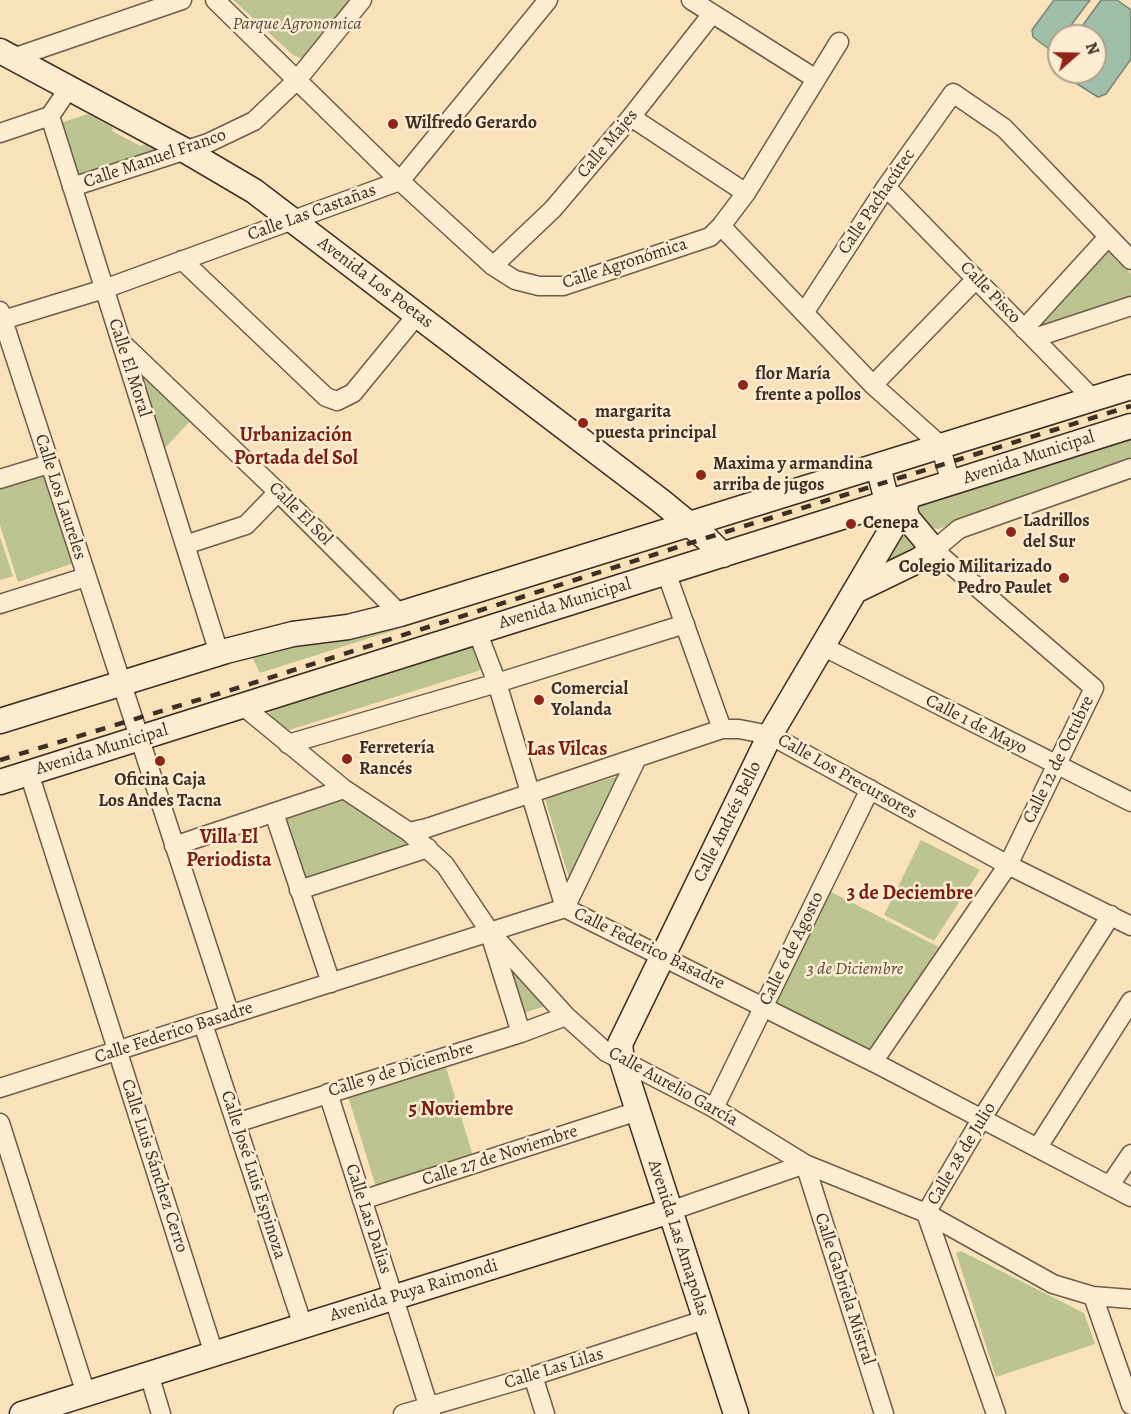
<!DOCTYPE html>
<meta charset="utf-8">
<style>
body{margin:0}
#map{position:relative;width:1131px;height:1414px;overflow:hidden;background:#f9e1ba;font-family:Alegreya,serif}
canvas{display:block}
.north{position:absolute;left:1047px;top:24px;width:60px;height:60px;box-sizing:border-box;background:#fbecd2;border:2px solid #b0a08c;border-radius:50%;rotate:70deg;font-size:16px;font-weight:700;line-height:24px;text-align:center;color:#3f2e24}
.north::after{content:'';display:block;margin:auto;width:21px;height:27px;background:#8f2418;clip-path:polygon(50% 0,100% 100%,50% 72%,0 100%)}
</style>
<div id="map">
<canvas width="1131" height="1414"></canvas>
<div class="north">N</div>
</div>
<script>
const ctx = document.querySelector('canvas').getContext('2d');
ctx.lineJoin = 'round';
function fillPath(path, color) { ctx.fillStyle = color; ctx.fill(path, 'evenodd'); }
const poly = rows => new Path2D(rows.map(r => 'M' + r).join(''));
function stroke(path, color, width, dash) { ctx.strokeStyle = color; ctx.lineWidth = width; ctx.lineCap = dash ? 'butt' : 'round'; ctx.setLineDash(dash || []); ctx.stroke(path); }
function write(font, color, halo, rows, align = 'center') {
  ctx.font = font + ' Alegreya,serif'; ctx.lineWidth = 5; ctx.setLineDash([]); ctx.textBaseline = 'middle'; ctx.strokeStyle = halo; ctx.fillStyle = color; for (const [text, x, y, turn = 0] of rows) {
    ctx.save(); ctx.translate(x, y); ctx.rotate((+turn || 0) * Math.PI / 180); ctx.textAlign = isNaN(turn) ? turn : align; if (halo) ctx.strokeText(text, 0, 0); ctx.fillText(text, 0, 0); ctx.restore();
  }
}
const green = poly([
 [233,0,351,0,302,59,293,55],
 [88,114,113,128,112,131,140,146,146,144,153,147,156,152,81,181,76,176,61,130,63,122],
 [1107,249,1131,274,1131,302,1036,333,1033,327],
 [142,369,193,418,164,449,141,375],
 [1131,394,1131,401,954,456,952,449],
 [1131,433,1131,457,939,529,928,527,916,511,921,502],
 [45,471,74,563,18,582,0,525,0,485],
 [904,534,918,546,919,550,877,573,900,535],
 [0,537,13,576,0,580],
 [684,538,260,673,250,653],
 [472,644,476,647,483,667,478,671,289,730,276,724,269,713,275,706],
 [621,775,569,878,545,799],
 [351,798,409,841,401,847,305,881,286,819],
 [921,840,980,870,934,941,884,915],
 [827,890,939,947,872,1049,867,1050,775,1006],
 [509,967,545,1006,524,1013],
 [444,1061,473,1156,376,1187,347,1093],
 [961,1251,1084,1313,1095,1344,996,1377,956,1253]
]);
const water = poly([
 [1054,0,1090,0,1063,36,1059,36,1059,42,1055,47,1049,49,1033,37,1032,30,1054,0],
 [1101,0,1117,0,1131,10,1131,59,1106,94,1098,97,1055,70,1056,62,1059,57,1059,72,1095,72,1095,36,1075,36,1101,0]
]);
const street = poly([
 [215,0,400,181,493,266,515,280,539,286,563,286,710,237,721,226,746,193,839,42],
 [691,0,816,79],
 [13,58,182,0],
 [50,116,219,653],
 [50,116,69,88],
 [631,117,746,193],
 [0,133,50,116],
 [72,187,208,143,254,121,297,80,362,0],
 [886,187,1093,399],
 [721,226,873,385,940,445,951,483],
 [182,260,326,397,337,401,353,393,417,315],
 [493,266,553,209,631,117,712,14],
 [0,311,230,1015],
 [804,313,886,187,953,93,1004,128,1131,260],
 [3,320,104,289,400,181,548,0],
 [1024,329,1108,237],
 [1034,338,1131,306],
 [122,343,278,492,400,614],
 [873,385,976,279],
 [0,479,49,464],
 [185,545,246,525,278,492],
 [666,572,722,729],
 [0,604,86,577],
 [477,631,497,683,565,908],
 [822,646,1131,802],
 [243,706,344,789,409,832,445,865,490,932,566,1016,606,1052,714,1108,805,1164,926,1213,1053,1284,1093,1296,1131,1299],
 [288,744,497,683,685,624],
 [29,773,214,1354],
 [274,813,331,983],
 [409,832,427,828,722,729,739,729,770,735,1008,865,1131,926],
 [174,846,344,789],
 [299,890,428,848],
 [565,908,637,758],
 [491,937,521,1033],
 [203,1024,303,1326],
 [873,1062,1008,865,1094,688,934,550,959,529,1131,468],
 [0,1088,565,908,881,1066,1131,1197],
 [328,1093,431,1414],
 [714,1108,870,789],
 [0,1123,86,1394],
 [236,1123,521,1033,566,1016],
 [1038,1147,1131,1001],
 [805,1164,884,1414],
 [1110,1185,1131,1154],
 [362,1200,638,1111],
 [670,1211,805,1164],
 [1093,1296,1131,1405],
 [149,1374,161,1414],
 [533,1376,545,1414],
 [403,1414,533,1376,704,1320],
 [996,1414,926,1213,982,1118,1111,915]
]);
const secondary = poly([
 [0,51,186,151,254,191,661,501,706,538,723,555],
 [855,591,919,560,934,550,908,519,905,510,907,498],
 [0,721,226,651,293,634,348,627,400,614,1131,387],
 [0,782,1131,426],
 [22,1414,670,1211],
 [736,1414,638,1111,622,1061,620,1044,770,735,891,530,892,521,878,466]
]);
const rail = poly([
 [0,760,244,686,706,538,1131,406]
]);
const markers = [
 [393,124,6,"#8f2418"],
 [743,385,6,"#8f2418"],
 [583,423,6,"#8f2418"],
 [701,475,6,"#8f2418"],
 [851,524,6,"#8f2418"],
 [1011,532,6,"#8f2418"],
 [1064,578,6,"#8f2418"],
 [539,700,6,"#8f2418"],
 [347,759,6,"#8f2418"],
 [160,761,6,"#8f2418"]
];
const parkNames = [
 ["Parque Agronomica",297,25],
 ["3 de Diciembre",855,970]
];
const poiNames = [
 ["Wilfredo Gerardo",405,124],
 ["flor María",755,375],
 ["frente a pollos",755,396],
 ["margarita",595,413],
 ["puesta principal",595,434],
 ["Maxima y armandina",713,465],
 ["arriba de jugos",713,486],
 ["Ladrillos",1023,522],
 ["del Sur",1023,543],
 ["Cenepa",863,524],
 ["Colegio Militarizado",1052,568,"right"],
 ["Pedro Paulet",1052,589,"right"],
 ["Comercial",551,690],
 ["Yolanda",551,711],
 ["Ferretería",359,749],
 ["Rancés",359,770],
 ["Oficina Caja",160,781,"center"],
 ["Los Andes Tacna",160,802,"center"]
];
const streetNames = [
 ["Calle Majes",608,144,-50],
 ["Calle Manuel Franco",155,159,-19],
 ["Calle Pachacútec",877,202,-56],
 ["Calle Las Castañas",312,213,-20],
 ["Calle Agronómica",625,264,-18],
 ["Avenida Los Poetas",375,283,37],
 ["Calle Pisco",990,293,46],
 ["Calle El Moral",129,368,72],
 ["Avenida Municipal",1029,458,-18],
 ["Calle Los Laureles",60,497,72],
 ["Calle El Sol",300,514,45],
 ["Avenida Municipal",565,604,-17],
 ["Calle 1 de Mayo",976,725,27],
 ["Avenida Municipal",102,750,-17],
 ["Calle 12 de Octubre",1059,760,-64],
 ["Calle Los Precursores",847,777,29],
 ["Calle Andrés Bello",728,822,-64],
 ["Calle Federico Basadre",649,949,26],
 ["Calle 6 de Agosto",792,949,-64],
 ["Calle Federico Basadre",174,1033,-18],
 ["Calle 9 de Diciembre",401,1070,-17],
 ["Calle Aurelio García",673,1087,29],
 ["Calle 28 de Julio",962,1154,-59],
 ["Calle 27 de Noviembre",500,1156,-18],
 ["Calle Luis Sánchez Cerro",154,1166,72],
 ["Calle José Luis Espinoza",253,1175,72],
 ["Calle Las Dalias",368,1219,72],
 ["Avenida Las Amapolas",678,1238,72],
 ["Calle Gabriela Mistral",844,1289,72],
 ["Avenida Puya Raimondi",414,1291,-17],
 ["Calle Las Lilas",554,1369,-17]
];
const neighbourhoodNames = [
 ["Urbanización",296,436],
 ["Portada del Sol",296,459],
 ["Las Vilcas",567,750],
 ["Villa El",229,838],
 ["Periodista",229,861],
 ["3 de Deciembre",910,894],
 ["5 Noviembre",461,1110]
];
fillPath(green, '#bbc391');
fillPath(water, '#9fbeaa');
stroke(water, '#798474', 1.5);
stroke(street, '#6e5b4a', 21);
stroke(secondary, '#3f2e24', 27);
stroke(street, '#fbecd2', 18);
stroke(secondary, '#fbecd2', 24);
stroke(rail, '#3f2e24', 4.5, [10, 10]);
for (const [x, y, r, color] of markers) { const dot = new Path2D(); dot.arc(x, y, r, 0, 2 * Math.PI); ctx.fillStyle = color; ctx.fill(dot); stroke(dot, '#fbecd2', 2); }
write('italic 18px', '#584c3a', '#fbecd2', parkNames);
write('bold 18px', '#3f2e24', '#fbecd2', poiNames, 'left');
write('18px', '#3f2e24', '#fbecd2', streetNames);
write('bold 20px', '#7a1f14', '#fbecd2', neighbourhoodNames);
</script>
